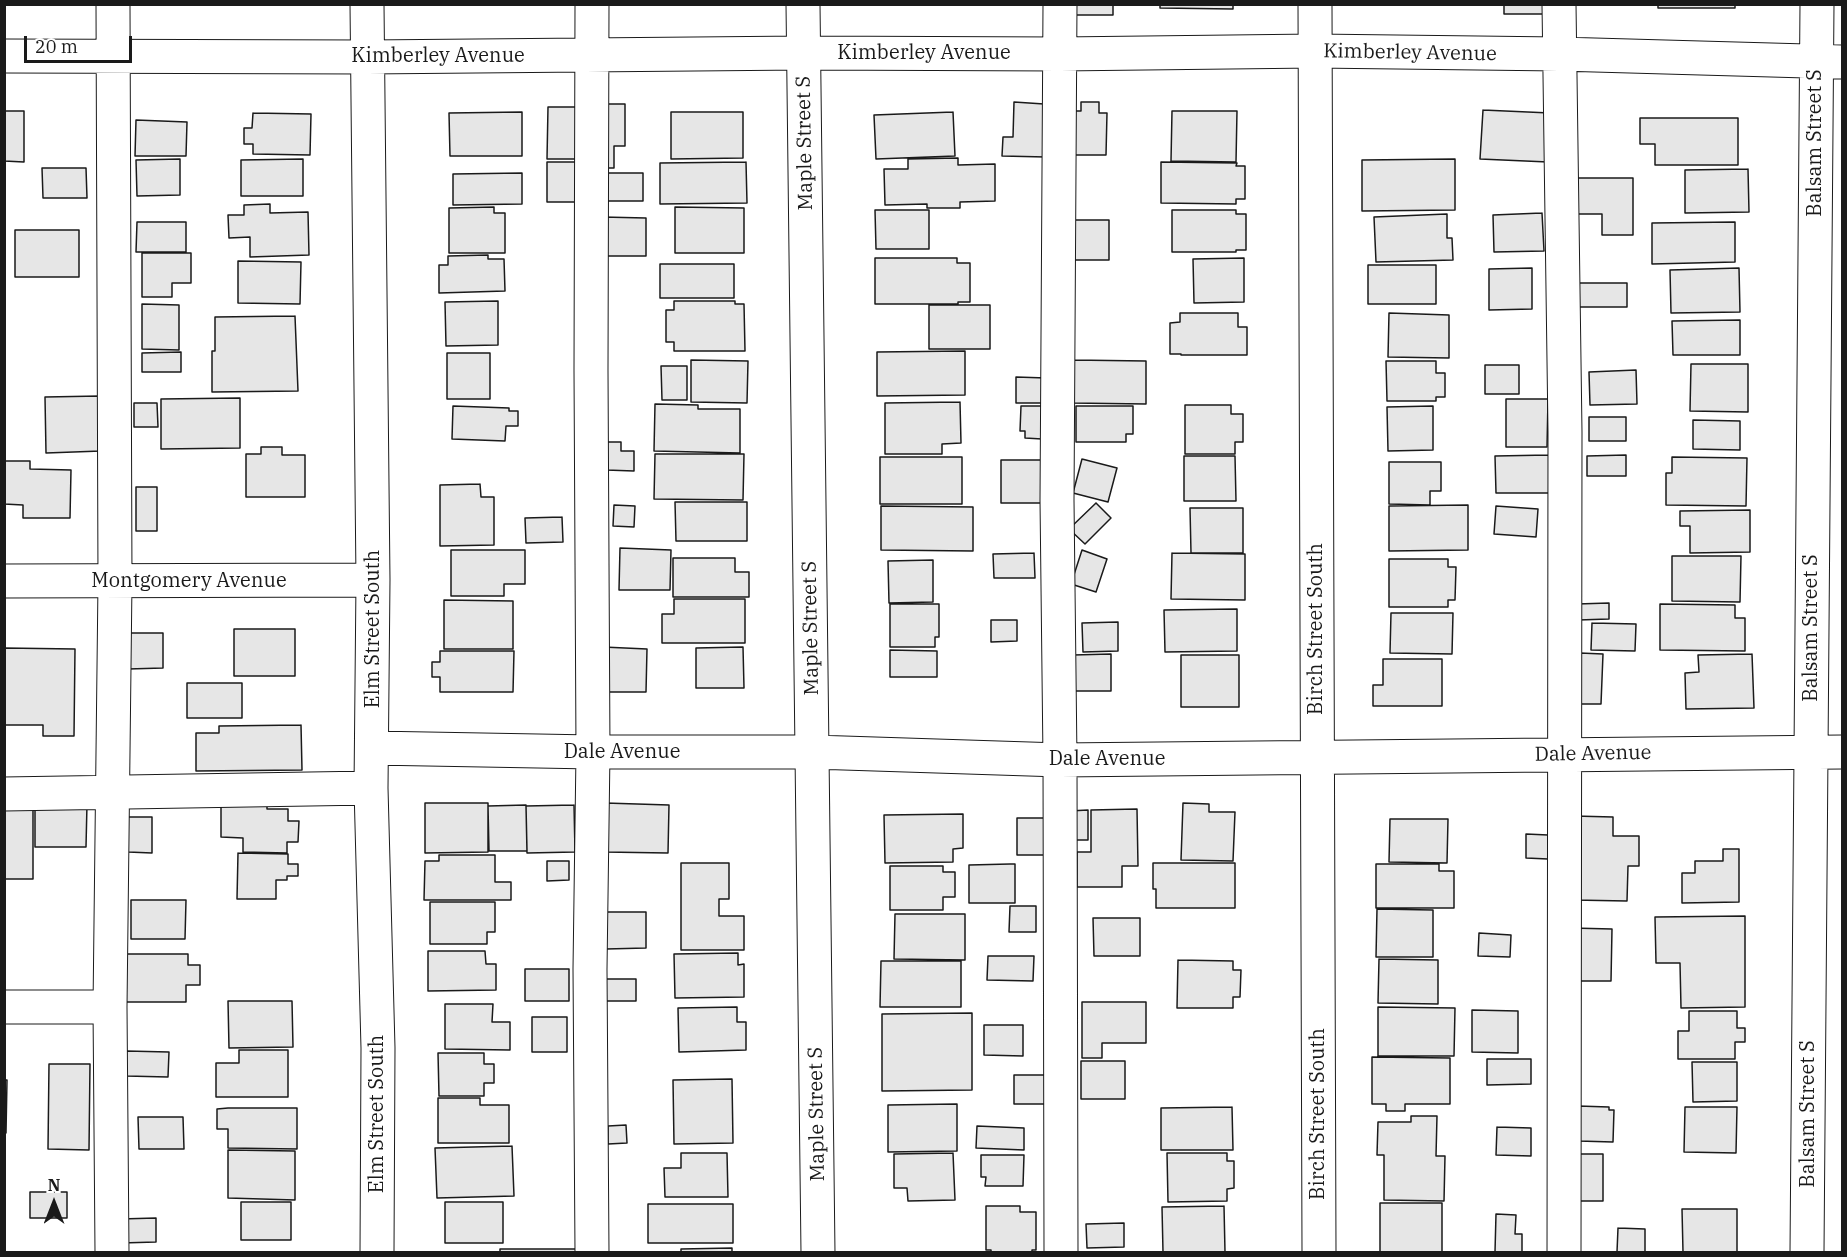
<!DOCTYPE html>
<style>
body{margin:0}
#map{position:relative;width:1847px;height:1257px;overflow:hidden;background:#fff;font-family:"IBM Plex Serif",serif}
canvas{display:block}
.frame{position:absolute;inset:0;border:6px solid #1a1a1a;pointer-events:none}
.north{position:absolute;left:24px;top:1173px;width:60px;height:60px;-webkit-text-stroke:4px #fff;paint-order:stroke;rotate:0deg;font-size:16px;font-weight:700;line-height:24px;text-align:center;color:#1a1a1a}
.north::after{content:'';display:block;margin:auto;width:21px;height:27px;background:#1a1a1a;clip-path:polygon(50% 0,100% 100%,50% 72%,0 100%)}
.scale{position:absolute;left:24px;top:36px;width:108px;height:27px;box-sizing:border-box;border:3px solid #1a1a1a;border-top:0;padding-left:8px;font-size:18px;line-height:21px;white-space:nowrap;color:#1a1a1a;-webkit-text-stroke:4px #fff;paint-order:stroke}
</style>
<div id="map">
<canvas width="1847" height="1257"></canvas>
<div class="frame"></div>
<div class="north">N</div>
<div class="scale">20 m</div>
</div>
<script>
const ctx = document.querySelector('canvas').getContext('2d');
ctx.lineJoin = 'round';
function fillPath(path, color) { ctx.fillStyle = color; ctx.fill(path, 'evenodd'); }
const poly = rows => new Path2D(rows.map(r => 'M' + r).join(''));
function stroke(path, color, width, dash) { ctx.strokeStyle = color; ctx.lineWidth = width; ctx.lineCap = dash ? 'butt' : 'round'; ctx.setLineDash(dash || []); ctx.stroke(path); }
function write(font, color, halo, rows, align = 'center') {
  ctx.font = font + ' "IBM Plex Serif",serif'; ctx.lineWidth = 4.5; ctx.setLineDash([]); ctx.textBaseline = 'middle'; ctx.strokeStyle = halo; ctx.fillStyle = color; for (const [text, x, y, turn = 0] of rows) {
    ctx.save(); ctx.translate(x, y); ctx.rotate((+turn || 0) * Math.PI / 180); ctx.textAlign = isNaN(turn) ? turn : align; if (halo) ctx.strokeText(text, 0, 0); ctx.fillText(text, 0, 0); ctx.restore();
  }
}
const building = poly([
 [1071,4,1113,4,1113,15,1071,15,1071,4],
 [1160,4,1233,4,1233,9,1160,8,1160,4],
 [1504,4,1549,4,1549,14,1504,14,1504,4],
 [1658,4,1735,4,1735,8,1658,8,1658,4],
 [1014,102,1044,104,1043,132,1046,132,1046,157,1002,156,1003,137,1013,137,1014,102],
 [1081,102,1099,102,1099,113,1107,113,1106,155,1070,155,1071,111,1081,111,1081,102],
 [602,104,625,104,625,146,614,146,614,168,602,168,602,104],
 [548,107,584,107,583,159,547,159,548,107],
 [1483,110,1550,113,1548,162,1480,159,1483,110],
 [4,111,24,111,24,162,4,161,4,111],
 [1172,111,1237,111,1236,162,1171,161,1172,111],
 [522,112,522,156,450,156,449,113,522,112],
 [671,112,743,112,743,158,671,159,671,112],
 [953,112,955,156,876,159,874,115,953,112],
 [253,113,311,114,310,155,253,154,253,144,244,144,244,128,252,128,253,113],
 [1640,118,1738,118,1738,165,1655,165,1655,144,1640,144,1640,118],
 [136,120,187,122,186,156,135,156,136,120],
 [958,158,958,165,995,164,995,201,960,202,960,208,927,208,927,204,885,205,884,169,908,169,908,159,958,158],
 [180,159,180,195,137,196,136,160,180,159],
 [303,159,303,196,241,196,241,160,303,159],
 [1455,159,1455,210,1362,211,1362,160,1455,159],
 [547,162,584,162,584,202,547,202,547,162],
 [746,162,747,203,660,204,660,163,746,162],
 [1161,162,1237,163,1236,166,1245,166,1245,199,1236,199,1236,204,1161,203,1161,162],
 [42,168,86,168,87,198,43,198,42,168],
 [1748,169,1749,212,1685,213,1685,170,1748,169],
 [522,173,522,204,453,205,453,174,522,173],
 [606,173,643,173,643,201,606,201,606,173],
 [1575,178,1633,178,1633,235,1602,235,1602,214,1574,214,1575,178],
 [270,204,270,213,308,212,309,255,250,257,250,237,229,238,228,215,244,215,244,205,270,204],
 [494,207,494,213,505,213,505,253,449,253,449,208,494,207],
 [675,207,744,208,744,253,675,253,675,207],
 [875,210,929,210,929,249,876,249,875,210],
 [1172,210,1236,210,1236,214,1246,214,1246,250,1236,250,1236,252,1172,252,1172,210],
 [1542,213,1544,251,1494,252,1493,215,1542,213],
 [1447,214,1447,238,1452,238,1453,260,1376,262,1374,217,1447,214],
 [602,217,646,218,646,256,602,256,602,217],
 [1069,220,1109,220,1109,260,1069,260,1069,220],
 [137,222,186,222,186,252,136,252,137,222],
 [1735,222,1735,262,1652,264,1652,223,1735,222],
 [15,230,79,230,79,277,15,277,15,230],
 [142,253,191,253,191,283,172,283,172,297,142,297,142,253],
 [488,255,488,259,504,259,505,291,439,293,439,265,448,265,448,256,488,255],
 [875,258,957,258,957,263,970,263,970,302,958,302,958,304,875,304,875,258],
 [1244,258,1244,302,1194,303,1193,259,1244,258],
 [238,261,301,262,300,304,238,303,238,261],
 [660,264,734,264,734,298,660,298,660,264],
 [1368,265,1436,265,1436,304,1368,304,1368,265],
 [1532,268,1532,309,1489,310,1489,269,1532,268],
 [1739,268,1740,312,1671,313,1670,270,1739,268],
 [1578,283,1627,283,1627,307,1578,307,1578,283],
 [498,301,498,345,446,346,445,302,498,301],
 [674,301,735,301,735,304,744,304,745,351,674,351,674,342,666,342,666,310,674,310,674,301],
 [142,304,179,305,179,350,142,349,142,304],
 [929,305,990,305,990,349,929,349,929,305],
 [1180,313,1238,313,1238,327,1247,327,1247,355,1181,355,1181,354,1170,354,1170,323,1180,322,1180,313],
 [1389,313,1449,315,1449,358,1388,357,1389,313],
 [295,316,298,391,212,392,212,351,215,351,215,317,295,316],
 [1740,320,1740,355,1673,355,1672,321,1740,320],
 [965,351,965,395,877,396,877,352,965,351],
 [181,352,181,372,142,372,142,353,181,352],
 [447,353,490,353,490,399,447,399,447,353],
 [691,360,748,361,747,403,691,402,691,360],
 [1072,360,1146,361,1146,404,1071,403,1072,360],
 [1386,361,1436,361,1436,373,1445,373,1445,397,1436,397,1436,401,1387,401,1386,361],
 [1691,364,1748,364,1748,412,1690,411,1691,364],
 [1485,365,1519,365,1519,394,1485,394,1485,365],
 [661,366,687,366,687,400,662,400,661,366],
 [1636,370,1637,404,1590,405,1589,372,1636,370],
 [1016,377,1046,378,1046,403,1016,403,1016,377],
 [100,396,101,451,46,453,45,397,100,396],
 [240,398,240,448,161,449,161,399,240,398],
 [1506,399,1548,399,1547,447,1506,447,1506,399],
 [960,402,961,443,942,444,942,454,885,454,885,403,960,402],
 [134,403,157,403,158,427,134,427,134,403],
 [655,404,698,405,698,409,740,409,740,453,654,451,655,404],
 [1185,405,1231,405,1231,414,1243,414,1243,442,1235,442,1235,454,1185,454,1185,405],
 [453,406,509,408,509,411,518,411,518,426,506,426,505,441,452,439,453,406],
 [1021,406,1047,406,1042,439,1025,438,1025,431,1020,431,1021,406],
 [1076,406,1133,406,1133,434,1126,434,1126,442,1076,442,1076,406],
 [1433,406,1433,450,1388,451,1387,407,1433,406],
 [1589,417,1626,417,1626,441,1589,441,1589,417],
 [1693,420,1740,421,1740,450,1693,449,1693,420],
 [606,442,621,442,621,451,634,451,634,471,606,470,606,442],
 [261,447,282,447,282,455,305,455,305,497,246,497,246,454,261,454,261,447],
 [655,454,744,454,743,500,654,499,655,454],
 [1549,455,1550,493,1496,493,1495,456,1549,455],
 [1626,455,1626,476,1587,476,1587,456,1626,455],
 [1184,456,1235,456,1236,501,1184,501,1184,456],
 [880,457,962,457,962,504,880,504,880,457],
 [1672,457,1747,458,1746,506,1666,505,1666,473,1672,473,1672,457],
 [1082,459,1117,468,1108,502,1073,493,1082,459],
 [1001,460,1049,460,1048,503,1001,503,1001,460],
 [4,461,30,461,30,469,71,470,70,518,23,518,23,505,4,504,4,461],
 [1389,462,1441,462,1441,491,1430,491,1430,505,1389,504,1389,462],
 [480,484,481,497,494,497,494,545,440,546,440,485,480,484],
 [136,487,157,487,157,531,136,531,136,487],
 [675,502,747,502,747,541,676,541,675,502],
 [1096,503,1111,518,1085,544,1069,529,1096,503],
 [614,505,635,506,634,527,613,526,614,505],
 [1468,505,1468,550,1389,551,1389,506,1468,505],
 [881,506,973,507,973,551,881,550,881,506],
 [1496,506,1538,509,1536,537,1494,534,1496,506],
 [1190,508,1243,508,1243,553,1191,553,1190,508],
 [1750,510,1750,552,1690,553,1690,526,1680,526,1680,511,1750,510],
 [562,517,563,542,526,543,525,518,562,517],
 [620,548,671,550,670,590,619,590,620,548],
 [451,550,525,550,525,584,504,584,504,596,451,596,451,550],
 [1082,550,1107,559,1096,592,1071,584,1082,550],
 [1034,553,1035,578,994,578,993,554,1034,553],
 [1172,553,1245,554,1245,600,1171,599,1172,553],
 [1672,556,1741,556,1740,602,1672,601,1672,556],
 [673,558,735,558,735,572,749,572,749,597,673,597,673,558],
 [1389,559,1448,559,1448,567,1456,567,1455,600,1448,600,1448,607,1389,607,1389,559],
 [933,560,933,602,889,603,888,561,933,560],
 [674,599,745,599,745,643,662,643,662,614,674,614,674,599],
 [444,600,513,601,513,649,444,649,444,600],
 [1609,603,1609,619,1578,620,1577,604,1609,603],
 [890,604,939,604,939,637,935,637,935,647,890,647,890,604],
 [1660,604,1735,605,1735,618,1745,618,1745,651,1660,650,1660,604],
 [1237,609,1237,651,1165,652,1164,610,1237,609],
 [1391,613,1453,613,1452,654,1390,653,1391,613],
 [991,620,1017,620,1017,641,991,642,991,620],
 [1118,622,1118,651,1083,652,1082,623,1118,622],
 [1592,623,1636,624,1635,651,1591,650,1592,623],
 [234,629,295,629,295,676,234,676,234,629],
 [127,633,163,633,163,668,128,669,127,633],
 [603,647,647,649,646,692,603,692,603,647],
 [743,647,744,688,696,688,696,648,743,647],
 [4,648,75,649,74,736,43,736,43,725,4,725,4,648],
 [890,650,937,651,937,677,890,677,890,650],
 [440,651,514,651,513,692,440,692,440,677,432,677,432,662,440,662,440,651],
 [1580,653,1603,654,1601,704,1578,704,1580,653],
 [1111,654,1111,691,1073,691,1073,655,1111,654],
 [1752,654,1754,708,1686,709,1685,673,1699,672,1698,655,1752,654],
 [1181,655,1239,655,1239,707,1181,707,1181,655],
 [1383,659,1442,659,1442,706,1373,706,1373,685,1383,685,1383,659],
 [187,683,242,683,242,718,187,718,187,683],
 [301,725,302,770,196,771,196,733,219,733,219,726,301,725],
 [221,801,267,802,267,809,288,809,288,821,299,821,298,842,287,842,287,853,243,852,243,838,221,837,221,801],
 [425,803,488,803,488,852,425,853,425,803],
 [605,803,669,805,668,853,604,852,605,803],
 [1183,803,1209,804,1209,812,1235,812,1233,861,1181,860,1183,803],
 [35,804,87,804,86,847,35,847,35,804],
 [526,805,527,851,489,851,488,806,526,805],
 [574,805,575,852,527,853,526,806,574,805],
 [4,806,33,806,33,879,4,879,4,806],
 [1137,809,1138,866,1122,866,1122,887,1077,887,1077,852,1091,852,1091,810,1137,809],
 [1088,810,1088,840,1070,840,1069,811,1088,810],
 [963,814,963,848,953,849,953,862,885,863,884,815,963,814],
 [1574,816,1613,817,1613,836,1639,836,1639,866,1628,866,1627,901,1573,900,1574,816],
 [128,817,152,817,152,853,128,852,128,817],
 [1017,818,1050,818,1050,855,1017,855,1017,818],
 [1390,819,1448,819,1447,863,1389,862,1390,819],
 [1526,834,1548,835,1548,859,1526,858,1526,834],
 [1723,849,1739,849,1739,902,1682,903,1682,873,1695,873,1695,861,1723,861,1723,849],
 [238,853,288,854,288,864,298,864,298,876,287,876,287,880,276,880,276,899,237,899,238,853],
 [439,855,495,855,495,882,511,882,511,900,424,900,425,861,439,861,439,855],
 [547,861,569,861,569,880,547,881,547,861],
 [681,863,729,863,729,899,719,899,719,916,744,916,744,950,681,950,681,863],
 [1153,863,1235,863,1235,908,1156,908,1156,889,1153,889,1153,863],
 [1010,864,1015,864,1015,903,969,903,969,865,1010,864],
 [1376,864,1439,864,1439,871,1454,871,1454,908,1376,908,1376,864],
 [890,866,943,866,943,872,955,872,955,897,943,897,943,910,890,910,890,866],
 [131,900,186,900,185,939,131,939,131,900],
 [430,902,495,902,495,932,487,932,487,944,430,944,430,902],
 [1010,906,1036,906,1036,932,1009,932,1010,906],
 [1377,909,1433,910,1433,957,1376,957,1377,909],
 [605,912,646,912,646,948,606,949,605,912],
 [895,914,965,914,965,960,894,959,895,914],
 [1745,916,1745,1007,1681,1008,1680,963,1656,963,1655,917,1745,916],
 [1093,918,1140,918,1140,956,1094,956,1093,918],
 [1571,928,1612,929,1611,981,1571,981,1571,928],
 [1479,933,1511,935,1510,957,1478,956,1479,933],
 [428,951,485,951,486,964,496,964,496,990,428,991,428,951],
 [738,953,738,965,744,964,744,997,675,998,674,954,738,953],
 [124,954,188,954,188,965,200,965,200,985,186,985,186,1002,124,1002,124,954],
 [988,956,1034,956,1033,981,987,980,988,956],
 [1379,959,1438,960,1438,1004,1378,1003,1379,959],
 [1178,960,1233,961,1233,970,1241,970,1240,997,1233,997,1233,1008,1177,1008,1178,960],
 [881,961,961,961,961,1007,880,1007,881,961],
 [525,969,569,969,569,1001,525,1001,525,969],
 [604,979,636,979,636,1001,604,1001,604,979],
 [228,1001,292,1001,293,1047,229,1048,228,1001],
 [1082,1002,1146,1002,1146,1043,1102,1043,1102,1058,1082,1058,1082,1002],
 [445,1004,493,1004,492,1022,510,1022,510,1050,445,1049,445,1004],
 [737,1007,737,1022,746,1022,746,1050,679,1052,678,1008,737,1007],
 [1378,1007,1455,1008,1454,1056,1378,1056,1378,1007],
 [1472,1010,1518,1011,1518,1053,1472,1052,1472,1010],
 [1689,1011,1737,1011,1737,1028,1745,1028,1745,1042,1735,1042,1735,1059,1678,1059,1678,1031,1689,1031,1689,1011],
 [972,1013,972,1090,882,1091,882,1014,972,1013],
 [532,1017,567,1017,567,1052,532,1052,532,1017],
 [984,1025,1023,1025,1023,1056,984,1055,984,1025],
 [239,1050,288,1050,288,1097,216,1097,216,1063,239,1063,239,1050],
 [126,1051,169,1052,168,1077,126,1076,126,1051],
 [438,1053,484,1053,484,1064,494,1064,494,1083,484,1083,484,1096,439,1096,438,1053],
 [1372,1057,1450,1058,1450,1104,1405,1104,1405,1111,1386,1111,1386,1104,1372,1104,1372,1057],
 [1487,1059,1531,1059,1531,1084,1487,1085,1487,1059],
 [1081,1061,1125,1061,1125,1099,1081,1099,1081,1061],
 [1692,1062,1737,1062,1737,1101,1693,1102,1692,1062],
 [49,1064,90,1064,89,1150,48,1149,49,1064],
 [1014,1075,1046,1075,1046,1104,1014,1104,1014,1075],
 [732,1079,733,1143,674,1144,673,1080,732,1079],
 [4,1080,7,1080,6,1133,4,1133,4,1080],
 [438,1098,480,1098,480,1105,509,1105,509,1143,438,1143,438,1098],
 [957,1104,957,1151,888,1152,888,1105,957,1104],
 [1578,1106,1609,1107,1609,1110,1614,1110,1613,1142,1578,1141,1578,1106],
 [1232,1107,1233,1150,1161,1150,1161,1108,1232,1107],
 [1685,1107,1737,1107,1736,1153,1684,1152,1685,1107],
 [228,1108,297,1108,297,1149,228,1148,228,1129,217,1129,217,1109,228,1108],
 [1411,1116,1437,1116,1436,1156,1445,1156,1444,1201,1384,1200,1384,1155,1377,1155,1378,1122,1411,1122,1411,1116],
 [138,1117,183,1117,184,1149,139,1149,138,1117],
 [626,1125,627,1143,608,1144,608,1126,626,1125],
 [977,1126,1024,1128,1024,1150,976,1148,977,1126],
 [1497,1127,1531,1128,1531,1156,1496,1155,1497,1127],
 [512,1146,514,1196,437,1198,435,1148,512,1146],
 [228,1150,295,1151,295,1200,228,1198,228,1150],
 [681,1153,727,1153,728,1197,665,1197,664,1168,681,1168,681,1153],
 [953,1153,955,1200,908,1201,907,1188,894,1188,894,1154,953,1153],
 [1167,1153,1227,1153,1227,1161,1234,1161,1234,1188,1227,1189,1227,1201,1168,1202,1167,1153],
 [1572,1154,1603,1154,1603,1201,1572,1201,1572,1154],
 [981,1155,1024,1155,1023,1186,985,1186,986,1177,981,1177,981,1155],
 [30,1192,67,1192,67,1218,30,1218,30,1192],
 [241,1202,291,1202,291,1240,241,1240,241,1202],
 [445,1202,503,1202,503,1243,445,1243,445,1202],
 [1380,1203,1442,1203,1442,1252,1380,1252,1380,1203],
 [648,1204,733,1204,733,1243,648,1243,648,1204],
 [986,1206,1020,1206,1020,1212,1036,1212,1036,1250,1032,1250,1032,1252,991,1252,991,1250,986,1250,986,1206],
 [1224,1206,1225,1252,1163,1252,1162,1207,1224,1206],
 [1682,1209,1737,1209,1737,1252,1683,1252,1682,1209],
 [1496,1214,1516,1215,1515,1234,1522,1234,1522,1252,1495,1252,1496,1214],
 [156,1218,156,1242,121,1243,120,1219,156,1218],
 [1124,1223,1124,1247,1087,1248,1086,1224,1124,1223],
 [1618,1228,1645,1229,1645,1252,1617,1252,1618,1228],
 [732,1248,732,1252,681,1252,681,1249,732,1248],
 [500,1249,578,1249,578,1252,500,1252,500,1249]
]);
const minor = poly([
 [367,4,373,580,371,788,378,1048,377,1252],
 [592,4,591,370,593,752,590,969,592,1252],
 [803,4,818,1252],
 [1060,4,1057,500,1060,760,1061,1252],
 [1315,4,1319,1252],
 [1559,4,1565,432,1564,1252],
 [4,56,367,57,803,53,1060,54,1315,51,1559,54,1842,62],
 [4,581,373,580],
 [372,748,593,752,813,752,1060,760,1842,752],
 [4,794,371,788],
 [4,1007,110,1007],
 [112,1252,110,1007,115,582,113,4],
 [1807,1252,1817,4]
]);
const streetNames = [
 ["Kimberley Avenue",924,53],
 ["Kimberley Avenue",1410,53,1],
 ["Kimberley Avenue",438,56],
 ["Maple Street S",805,143,-91],
 ["Balsam Street S",1815,143,-90],
 ["Montgomery Avenue",189,581],
 ["Maple Street S",811,628,-91],
 ["Balsam Street S",1811,628,-90],
 ["Elm Street South",373,629,-90],
 ["Birch Street South",1316,629,-90],
 ["Dale Avenue",622,752],
 ["Dale Avenue",1593,754,-1],
 ["Dale Avenue",1107,759],
 ["Elm Street South",377,1114,-90],
 ["Maple Street S",817,1114,-91],
 ["Birch Street South",1318,1114,-90],
 ["Balsam Street S",1808,1114,-90]
];
fillPath(building, '#e6e6e6');
stroke(building, '#1a1a1a', 1.5);
stroke(minor, '#1a1a1a', 35);
stroke(minor, '#fff', 33);
write('20px', '#1a1a1a', '#fff', streetNames);
</script>
